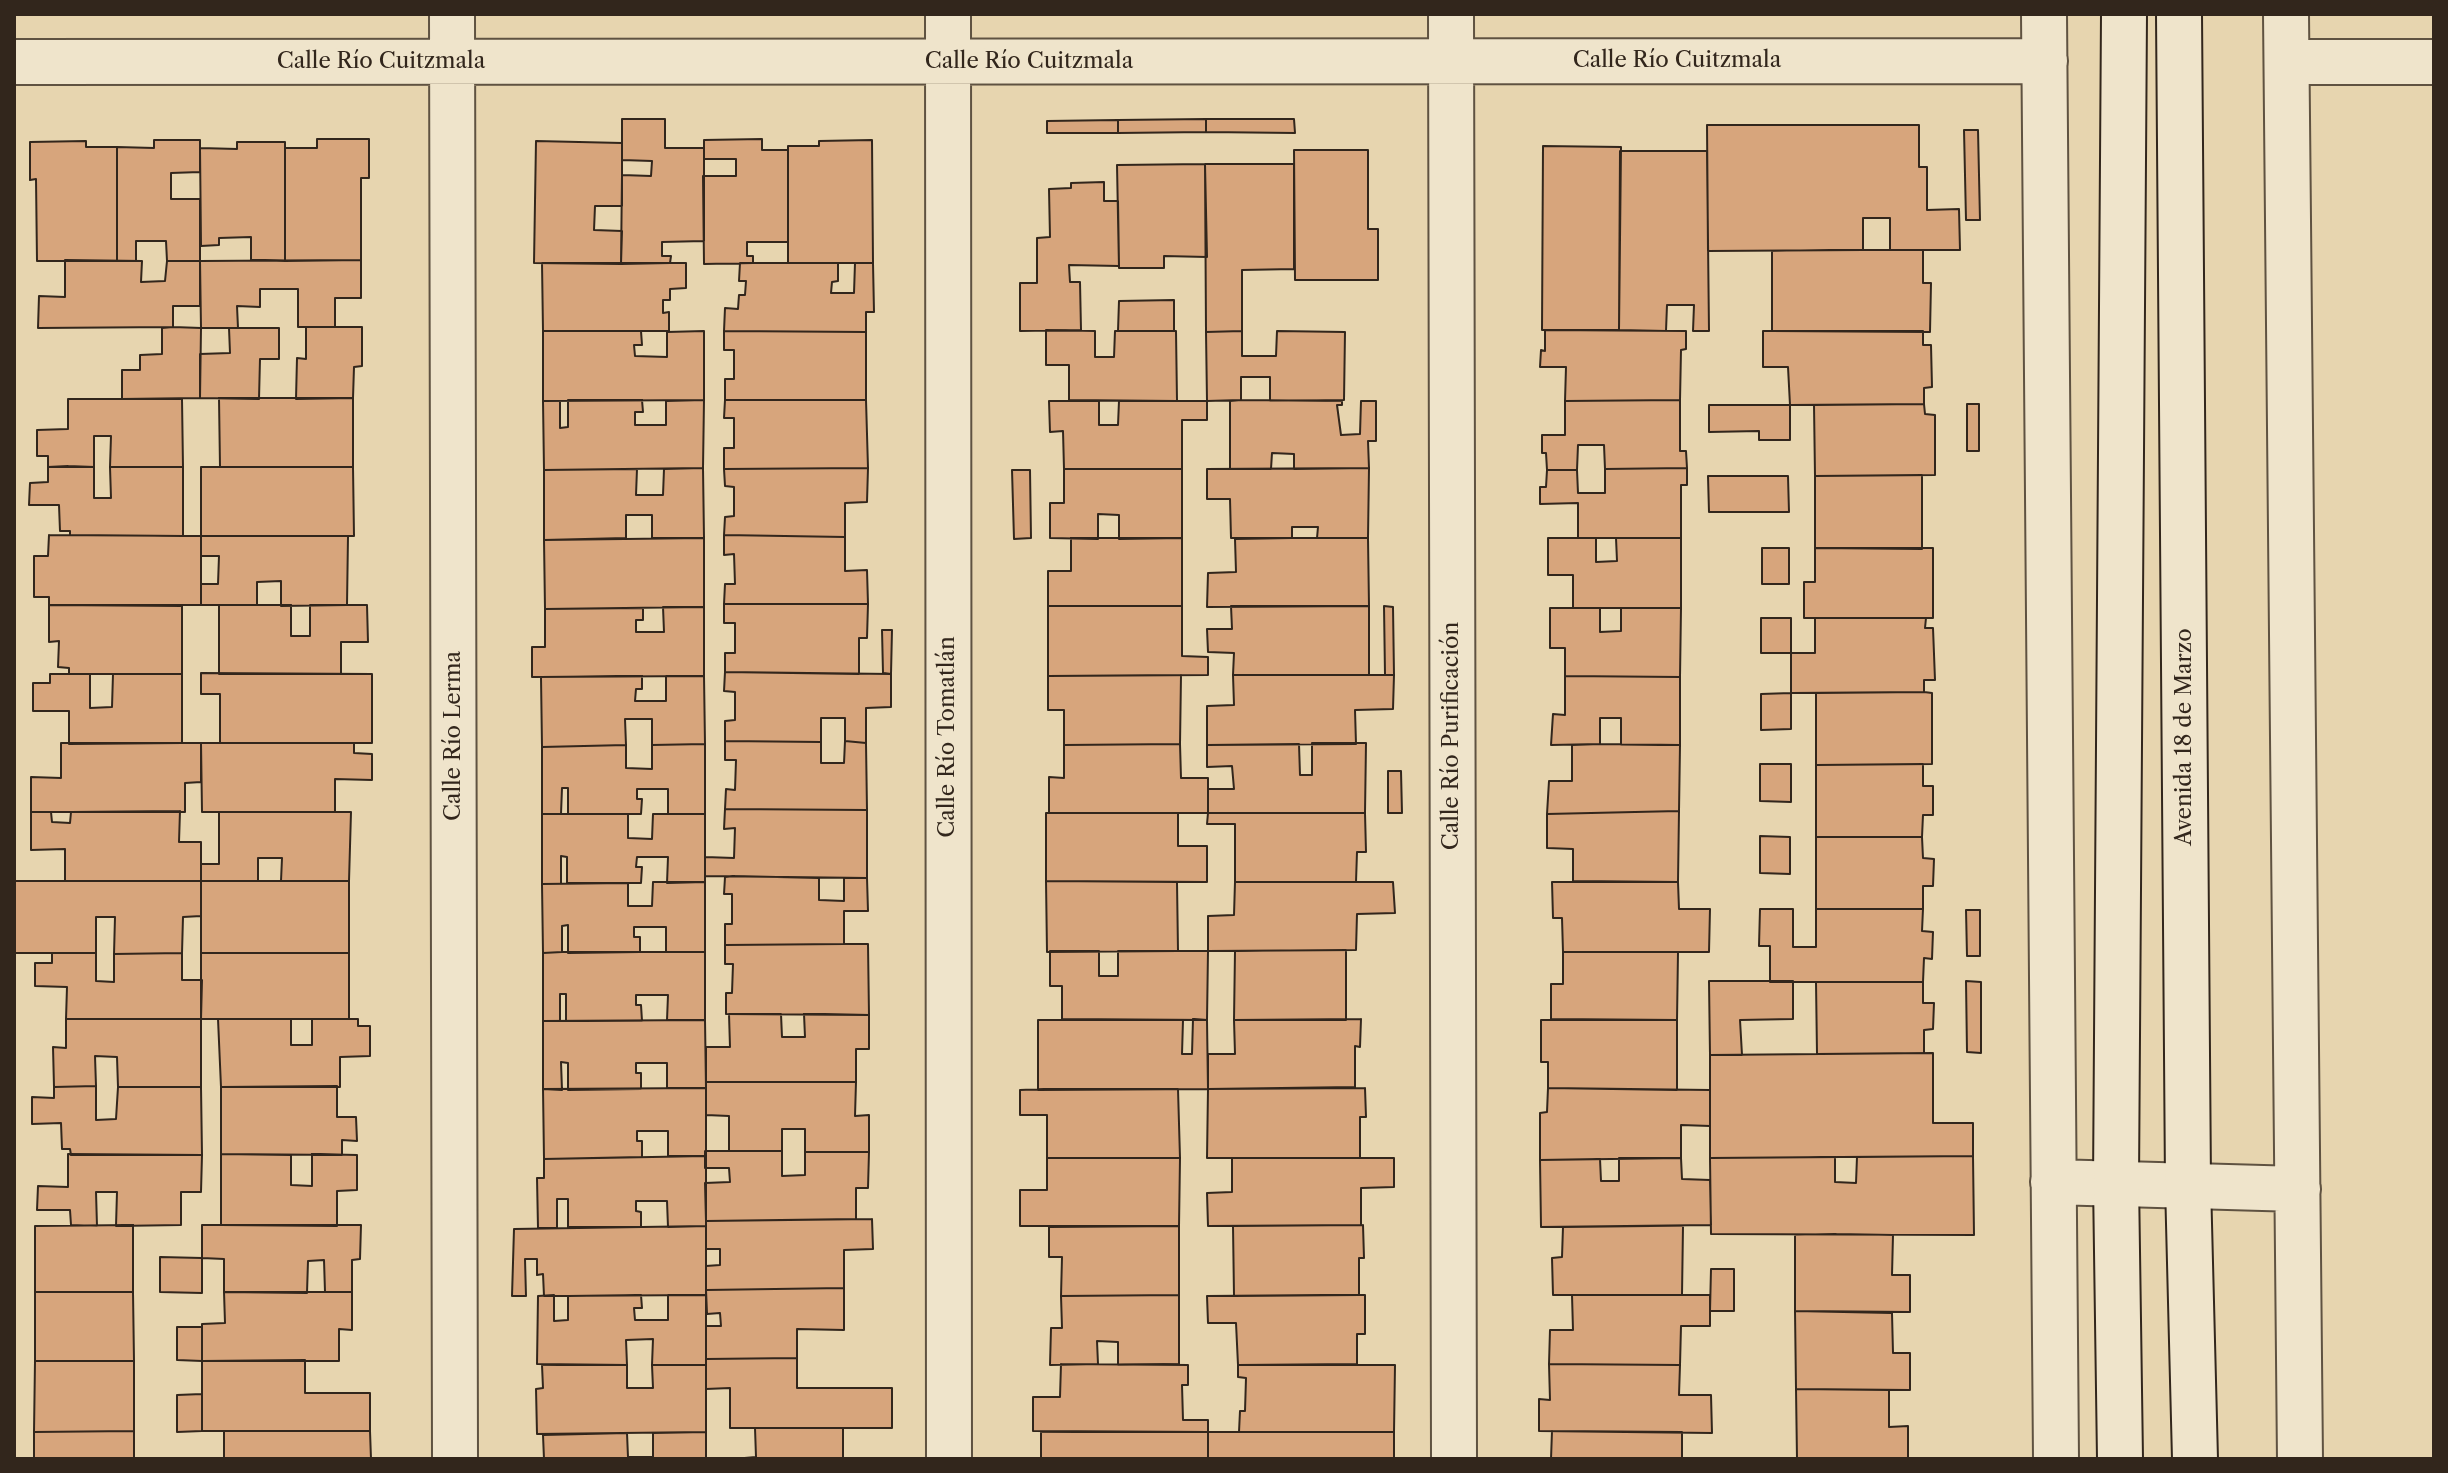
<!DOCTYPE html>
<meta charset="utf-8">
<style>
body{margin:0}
#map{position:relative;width:2448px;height:1473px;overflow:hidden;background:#e7d5af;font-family:"Libre Caslon Text",serif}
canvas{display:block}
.frame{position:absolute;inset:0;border:16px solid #32261c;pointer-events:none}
</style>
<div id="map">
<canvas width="2448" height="1473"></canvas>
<div class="frame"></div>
</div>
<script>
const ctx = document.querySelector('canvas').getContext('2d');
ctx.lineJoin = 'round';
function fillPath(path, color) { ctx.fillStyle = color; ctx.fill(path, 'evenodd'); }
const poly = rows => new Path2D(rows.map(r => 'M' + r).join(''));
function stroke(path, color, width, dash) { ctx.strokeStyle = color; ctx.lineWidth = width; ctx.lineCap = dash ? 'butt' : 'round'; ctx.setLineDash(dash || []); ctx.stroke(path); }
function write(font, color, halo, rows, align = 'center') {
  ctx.font = font + ' "Libre Caslon Text",serif'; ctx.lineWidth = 6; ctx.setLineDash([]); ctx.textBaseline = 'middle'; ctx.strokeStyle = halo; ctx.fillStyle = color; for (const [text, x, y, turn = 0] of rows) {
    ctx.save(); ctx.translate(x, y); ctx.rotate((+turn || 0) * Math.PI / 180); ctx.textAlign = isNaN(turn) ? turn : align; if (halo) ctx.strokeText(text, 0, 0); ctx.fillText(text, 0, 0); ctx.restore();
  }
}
const building = poly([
 [622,119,665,119,665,148,704,148,704,241,662,242,662,256,671,256,670,263,621,264,622,175,651,176,652,161,622,160,622,119],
 [1206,119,1206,132,1118,133,1118,120,1206,119],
 [1206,119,1294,119,1295,133,1206,132,1206,119],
 [1118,120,1118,133,1047,133,1047,121,1118,120],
 [1707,125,1919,125,1919,167,1927,167,1927,210,1959,209,1960,250,1890,250,1890,218,1863,218,1863,250,1708,251,1707,125],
 [1964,130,1978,130,1980,220,1966,220,1964,130],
 [317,139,369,139,369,178,361,178,361,260,285,261,285,148,317,148,317,139],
 [762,139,762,150,788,150,788,242,747,242,747,256,753,256,753,263,704,264,703,176,736,176,736,159,704,159,704,140,762,139],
 [154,140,200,140,200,172,171,173,171,199,200,199,200,261,167,261,166,241,136,241,136,261,117,261,117,147,154,148,154,140],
 [872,140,873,263,788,263,788,146,819,146,819,141,872,140],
 [86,141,86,147,117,147,117,261,37,261,36,179,30,180,30,142,86,141],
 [536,141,622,143,622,206,595,206,594,230,622,231,621,264,534,263,536,141],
 [237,142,285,142,285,261,251,260,251,237,219,238,219,245,201,246,200,148,237,149,237,142],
 [1543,146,1621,147,1619,330,1542,330,1543,146],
 [1294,150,1368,150,1368,229,1378,229,1378,280,1295,280,1294,150],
 [1620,151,1707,151,1709,331,1693,331,1694,305,1667,305,1666,331,1619,330,1620,151],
 [1205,164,1207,257,1164,256,1164,268,1119,268,1117,165,1205,164],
 [1205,164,1294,164,1294,269,1242,270,1242,331,1206,332,1205,164],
 [1104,182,1104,201,1118,201,1119,266,1069,265,1070,282,1080,282,1081,330,1020,331,1020,283,1037,283,1037,238,1050,237,1049,189,1071,188,1071,183,1104,182],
 [1830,250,1923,250,1923,283,1931,283,1930,332,1772,331,1772,251,1830,250],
 [65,260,142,261,141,282,165,281,167,261,200,261,200,306,173,306,173,327,38,328,39,296,65,297,65,260],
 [361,260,361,298,335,298,335,327,298,327,298,289,260,289,260,307,237,306,238,328,201,328,200,261,361,260],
 [542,263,686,263,686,288,670,289,670,300,663,300,663,313,669,312,669,331,543,331,542,263],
 [740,263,838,263,838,281,832,282,831,293,854,293,855,263,873,263,874,312,866,312,866,332,724,331,725,308,738,309,739,295,745,295,746,281,739,281,740,263],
 [1174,300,1174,331,1118,331,1119,301,1174,300],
 [173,327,201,328,200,398,122,399,122,370,140,370,140,355,162,354,162,328,173,327],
 [306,327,362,327,362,366,354,367,353,398,296,399,297,358,306,359,306,327],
 [229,328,279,328,279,359,260,359,259,399,200,398,200,354,230,353,229,328],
 [1046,330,1095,331,1095,357,1114,357,1115,331,1176,331,1177,401,1069,400,1069,365,1046,365,1046,330],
 [1545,330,1686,331,1686,349,1681,350,1680,400,1565,401,1566,367,1540,367,1541,350,1545,351,1545,330],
 [543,331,641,331,642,345,634,345,635,356,667,357,667,332,704,331,704,400,543,401,543,331],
 [724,331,866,332,866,400,725,400,725,379,734,379,734,350,724,350,724,331],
 [1242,331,1242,356,1276,356,1277,331,1345,332,1344,400,1270,401,1270,377,1241,377,1241,400,1207,401,1206,332,1242,331],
 [1763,331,1923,331,1923,345,1931,345,1932,387,1924,388,1924,404,1790,405,1788,367,1763,367,1763,331],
 [219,398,353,398,353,467,220,467,219,398],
 [68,399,182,399,183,467,110,467,111,436,94,436,94,467,48,467,48,456,37,456,37,430,68,429,68,399],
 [568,400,642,400,643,412,635,412,635,425,666,425,666,401,704,400,703,468,544,470,543,401,560,401,560,428,568,427,568,400],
 [725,400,866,400,868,468,724,469,724,448,734,448,734,418,724,418,725,400],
 [1241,400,1342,401,1342,405,1337,405,1341,435,1360,434,1361,401,1376,401,1376,441,1368,441,1369,468,1294,469,1294,454,1272,453,1271,469,1230,469,1230,401,1241,400],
 [1680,400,1680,451,1686,451,1687,468,1605,469,1604,445,1578,445,1577,470,1547,470,1546,453,1542,453,1542,435,1565,435,1565,401,1680,400],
 [1049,401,1099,401,1099,425,1118,425,1119,401,1207,401,1207,420,1182,420,1182,469,1064,469,1063,431,1050,432,1049,401],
 [1924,404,1925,414,1935,415,1935,475,1815,476,1814,405,1924,404],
 [1967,404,1979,404,1979,451,1967,451,1967,404],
 [1709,405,1790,405,1790,440,1759,440,1759,431,1709,432,1709,405],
 [68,466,94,467,94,498,111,498,110,467,183,467,183,536,70,535,70,531,60,531,59,505,29,505,30,483,48,482,48,467,68,466],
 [201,467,353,467,354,536,201,536,201,467],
 [703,468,704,538,652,538,652,515,626,515,626,538,544,540,544,470,637,469,636,495,663,495,664,469,703,468],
 [868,468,867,502,845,503,845,537,724,535,725,517,734,516,734,487,725,486,724,469,868,468],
 [1369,468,1368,538,1317,538,1318,527,1292,527,1292,538,1231,538,1230,499,1207,499,1207,469,1369,468],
 [1687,468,1687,485,1681,485,1681,538,1578,538,1578,503,1540,504,1540,487,1546,487,1547,470,1577,470,1578,493,1605,493,1605,469,1687,468],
 [1064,469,1182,469,1182,538,1119,539,1119,515,1098,514,1098,539,1050,538,1050,503,1064,503,1064,469],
 [1012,470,1030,470,1031,538,1014,539,1012,470],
 [1922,475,1922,549,1815,548,1815,476,1922,475],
 [1708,476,1788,476,1789,512,1709,512,1708,476],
 [49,535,201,536,201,605,49,605,49,597,34,597,34,556,48,556,49,535],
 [724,535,845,537,845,571,867,570,868,604,724,604,725,584,735,584,734,554,724,555,724,535],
 [201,536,348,536,347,605,281,606,281,581,257,582,257,605,201,605,201,584,218,584,219,556,201,556,201,536],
 [704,538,704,607,545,609,544,540,704,538],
 [1071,538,1182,538,1182,606,1048,606,1048,571,1071,571,1071,538],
 [1292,538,1368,538,1369,606,1207,607,1208,573,1236,572,1235,539,1292,538],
 [1548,538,1596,538,1596,562,1617,561,1616,538,1681,538,1681,608,1573,608,1573,575,1548,575,1548,538],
 [1762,548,1789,548,1789,584,1762,584,1762,548],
 [1815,548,1933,548,1933,618,1804,618,1804,582,1815,582,1815,548],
 [724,604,868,604,867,638,859,638,859,674,725,672,725,653,735,653,735,623,724,623,724,604],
 [49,605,182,606,182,674,69,674,69,668,58,667,59,641,49,642,49,605],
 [219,605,291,605,291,636,310,636,310,605,367,605,368,642,341,642,341,674,219,674,219,605],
 [1048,606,1182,606,1182,656,1208,657,1208,675,1048,676,1048,606],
 [1231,606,1369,606,1369,675,1233,675,1234,653,1208,652,1207,629,1232,629,1231,606],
 [1384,606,1393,607,1394,675,1385,675,1384,606],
 [663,607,704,607,704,676,532,677,532,647,545,647,545,609,643,608,643,620,636,620,636,632,664,632,663,607],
 [1550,608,1600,608,1600,632,1621,631,1621,608,1681,608,1680,677,1565,676,1565,648,1550,648,1550,608],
 [1761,618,1791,618,1791,653,1761,653,1761,618],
 [1815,618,1926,618,1925,628,1933,628,1935,680,1924,680,1924,692,1791,693,1791,653,1815,653,1815,618],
 [882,630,892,630,891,674,883,673,882,630],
 [725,672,891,674,891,707,866,708,866,743,845,741,845,718,821,718,821,742,725,741,725,721,735,720,735,692,724,691,725,672],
 [201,673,372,674,372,743,220,743,220,694,201,694,201,673],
 [50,674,90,674,90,708,112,707,113,674,182,674,182,743,69,744,69,711,33,711,33,683,50,683,50,674],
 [1181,675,1180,744,1064,745,1064,710,1048,710,1048,676,1181,675],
 [1233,675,1394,675,1393,709,1355,710,1356,744,1207,745,1207,706,1234,705,1233,675],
 [642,676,642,689,636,689,635,701,666,701,666,676,704,676,705,744,652,745,652,719,625,719,626,745,542,747,541,677,642,676],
 [1565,676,1680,677,1680,745,1621,745,1621,718,1600,718,1600,744,1551,745,1553,714,1565,715,1565,676],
 [1924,692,1932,693,1932,764,1816,765,1816,693,1924,692],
 [1791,693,1791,729,1761,730,1761,694,1791,693],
 [725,741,821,742,821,763,844,763,845,741,866,743,867,810,725,809,726,789,735,790,736,760,725,760,725,741],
 [61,743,201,743,201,782,185,783,185,812,31,812,31,777,61,778,61,743],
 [201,743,354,743,354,753,372,754,372,780,335,779,335,812,202,812,201,743],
 [1312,743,1366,743,1365,813,1208,813,1208,789,1234,789,1232,766,1207,767,1207,745,1299,744,1300,775,1312,775,1312,743],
 [705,744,705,814,668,814,668,789,637,789,637,799,642,799,641,814,568,814,568,788,562,788,561,814,542,814,542,747,626,745,626,768,652,769,652,745,705,744],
 [1180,744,1181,778,1208,778,1208,813,1049,813,1049,777,1064,778,1064,745,1180,744],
 [1600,744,1680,745,1679,811,1547,814,1549,781,1572,781,1572,745,1600,744],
 [1760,764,1791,764,1791,802,1760,801,1760,764],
 [1923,764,1923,786,1933,786,1933,815,1923,815,1922,837,1816,837,1816,765,1923,764],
 [1388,771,1401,771,1402,813,1388,813,1388,771],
 [725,809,867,810,867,878,705,876,705,857,734,858,735,828,724,829,725,809],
 [180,811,179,842,201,842,201,881,65,881,65,849,31,850,31,812,51,812,52,822,70,823,71,812,180,811],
 [1679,811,1678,882,1573,881,1573,849,1547,848,1547,814,1679,811],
 [219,812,351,812,349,881,281,881,282,858,258,858,258,881,201,881,201,864,219,864,219,812],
 [1046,813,1178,813,1178,846,1207,846,1207,882,1046,881,1046,813],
 [1208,813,1365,813,1366,852,1357,852,1356,882,1235,882,1235,824,1207,824,1208,813],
 [542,814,628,814,628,838,652,839,653,814,705,814,705,882,667,883,668,857,637,857,636,867,642,867,641,883,567,883,567,857,561,856,561,884,542,884,542,814],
 [1760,836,1790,837,1790,874,1760,873,1760,836],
 [1816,837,1922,837,1923,858,1934,859,1933,886,1923,886,1923,909,1816,909,1816,837],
 [734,876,819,878,819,900,844,901,844,878,867,878,868,911,844,911,844,944,725,945,725,924,732,924,732,894,724,894,725,877,734,876],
 [15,881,201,881,201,916,183,917,182,953,114,954,115,917,96,917,96,953,15,953,15,881],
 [201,881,349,881,349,953,201,953,201,881],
 [1046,881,1177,882,1178,951,1047,952,1046,881],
 [653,882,705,882,705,952,666,952,666,927,634,927,634,937,640,937,640,952,568,953,568,925,562,926,562,952,543,953,542,884,628,883,628,906,652,906,653,882],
 [1235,882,1393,882,1395,913,1357,914,1356,950,1208,951,1208,916,1234,915,1235,882],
 [1552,882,1678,882,1679,909,1710,909,1709,952,1563,952,1562,918,1553,918,1552,882],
 [1760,909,1793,909,1793,947,1816,947,1816,909,1923,909,1922,931,1933,932,1932,959,1924,958,1923,982,1770,982,1770,946,1759,946,1760,909],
 [1966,910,1980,910,1980,956,1967,956,1966,910],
 [844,944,868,944,869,1015,726,1014,726,993,732,993,733,964,725,964,725,945,844,944],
 [1346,950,1346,1020,1234,1020,1235,951,1346,950],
 [1050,951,1099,951,1099,976,1118,976,1118,951,1208,951,1207,1020,1062,1019,1062,986,1050,986,1050,951],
 [562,952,705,952,705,1020,667,1020,668,995,636,995,636,1005,641,1005,642,1021,566,1021,566,994,560,994,560,1021,543,1021,543,953,562,952],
 [1563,952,1678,952,1677,1020,1551,1019,1551,984,1563,984,1563,952],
 [52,953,96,953,96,981,114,982,114,954,182,953,182,980,202,980,201,1019,66,1019,67,987,35,986,35,963,52,963,52,953],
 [201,953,349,953,349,1019,201,1019,201,953],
 [1709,981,1793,981,1793,1019,1740,1020,1742,1055,1710,1055,1709,981],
 [1966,981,1981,982,1981,1053,1967,1052,1966,981],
 [1816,982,1923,982,1923,1003,1934,1003,1933,1029,1924,1030,1924,1053,1817,1054,1816,982],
 [729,1014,781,1014,782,1037,805,1037,804,1014,869,1015,869,1049,856,1049,856,1082,706,1082,706,1047,730,1047,729,1014],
 [66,1019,201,1019,201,1087,118,1087,117,1057,95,1056,96,1086,54,1087,53,1047,66,1048,66,1019],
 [218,1019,291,1019,291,1045,312,1045,312,1019,358,1019,358,1026,370,1026,370,1056,340,1057,340,1087,221,1087,218,1019],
 [1193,1019,1207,1020,1208,1089,1038,1090,1038,1020,1183,1020,1182,1054,1192,1054,1193,1019],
 [1361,1019,1360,1047,1355,1046,1355,1087,1208,1089,1208,1054,1235,1054,1234,1020,1361,1019],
 [705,1020,706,1088,667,1088,667,1063,636,1063,636,1073,641,1073,641,1089,568,1090,568,1063,561,1062,562,1090,543,1089,543,1021,705,1020],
 [1541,1020,1677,1020,1677,1090,1548,1088,1548,1062,1541,1062,1541,1020],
 [1933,1053,1933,1123,1973,1123,1973,1156,1710,1158,1710,1055,1933,1053],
 [706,1082,856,1082,855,1116,869,1115,869,1152,805,1152,805,1129,782,1129,782,1151,729,1151,729,1116,706,1115,706,1082],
 [96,1086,96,1120,116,1119,118,1087,201,1087,202,1155,71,1155,70,1149,62,1149,61,1123,32,1124,32,1097,54,1098,54,1087,96,1086],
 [337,1086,337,1117,356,1117,357,1141,342,1140,342,1155,221,1154,221,1087,337,1086],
 [706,1088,706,1156,668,1156,668,1131,637,1131,637,1141,642,1141,642,1157,544,1159,543,1089,706,1088],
 [1365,1088,1366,1117,1360,1117,1360,1158,1207,1158,1208,1089,1365,1088],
 [1548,1088,1710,1090,1710,1126,1681,1125,1681,1158,1540,1160,1540,1113,1547,1112,1548,1088],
 [1044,1089,1178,1089,1180,1158,1047,1158,1047,1115,1020,1115,1020,1090,1044,1089],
 [705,1151,782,1151,782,1176,805,1175,805,1152,869,1152,868,1188,856,1188,856,1219,706,1221,705,1183,730,1182,729,1168,705,1168,705,1151],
 [68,1154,202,1155,201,1192,181,1192,181,1225,116,1226,117,1192,96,1192,97,1226,71,1225,70,1210,37,1210,38,1186,68,1187,68,1154],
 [221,1154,291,1155,291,1185,312,1186,312,1154,357,1155,357,1190,337,1191,337,1226,221,1225,221,1154],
 [706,1156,706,1226,668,1227,667,1201,636,1201,636,1211,641,1212,641,1227,568,1227,568,1199,557,1199,557,1228,538,1228,537,1178,544,1178,544,1159,706,1156],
 [1973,1156,1974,1235,1711,1234,1710,1158,1835,1157,1835,1182,1856,1183,1857,1157,1973,1156],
 [1047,1158,1180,1158,1179,1226,1020,1226,1020,1190,1047,1190,1047,1158],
 [1232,1158,1394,1158,1394,1187,1361,1188,1361,1225,1208,1226,1207,1193,1232,1192,1232,1158],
 [1619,1158,1681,1158,1682,1179,1710,1180,1711,1225,1541,1227,1540,1160,1600,1159,1601,1181,1619,1181,1619,1158],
 [872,1219,873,1249,844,1250,844,1288,706,1290,706,1266,720,1265,720,1249,706,1249,706,1221,872,1219],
 [133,1225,133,1292,35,1292,35,1226,133,1225],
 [202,1225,361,1225,360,1259,352,1260,352,1292,325,1292,324,1260,308,1261,307,1293,224,1292,224,1259,202,1258,202,1225],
 [1363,1225,1364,1258,1359,1258,1359,1295,1234,1296,1233,1226,1363,1225],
 [706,1226,706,1295,544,1296,543,1274,537,1275,537,1259,525,1259,526,1296,512,1296,514,1229,706,1226],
 [1179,1226,1179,1295,1061,1296,1062,1257,1049,1257,1049,1227,1179,1226],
 [1651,1226,1683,1226,1682,1295,1553,1295,1552,1258,1562,1257,1563,1227,1651,1226],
 [1836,1234,1893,1235,1892,1275,1910,1275,1910,1312,1795,1311,1795,1235,1836,1234],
 [160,1257,202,1258,202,1293,160,1292,160,1257],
 [1711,1269,1734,1269,1734,1311,1710,1311,1711,1269],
 [844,1288,844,1330,797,1329,797,1358,706,1359,706,1326,721,1326,720,1313,707,1314,706,1290,844,1288],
 [35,1292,133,1292,134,1361,35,1361,35,1292],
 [224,1292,352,1292,352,1330,339,1329,339,1361,202,1361,202,1324,225,1323,224,1292],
 [554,1295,554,1321,568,1320,568,1296,641,1295,642,1308,634,1308,635,1320,668,1320,668,1295,706,1295,706,1365,652,1365,653,1339,626,1340,627,1365,537,1364,538,1296,554,1295],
 [1179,1295,1179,1364,1118,1365,1118,1342,1097,1341,1098,1364,1050,1365,1051,1328,1062,1328,1061,1296,1179,1295],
 [1324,1295,1365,1295,1365,1334,1357,1334,1357,1364,1238,1365,1236,1323,1208,1323,1207,1296,1324,1295],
 [1572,1295,1710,1295,1710,1326,1681,1326,1680,1365,1549,1364,1550,1330,1573,1330,1572,1295],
 [1795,1311,1892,1313,1893,1353,1910,1353,1910,1390,1796,1389,1795,1311],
 [177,1327,202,1327,202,1361,177,1360,177,1327],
 [797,1358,797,1388,892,1388,892,1428,730,1428,730,1388,706,1389,706,1359,797,1358],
 [305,1360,305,1393,370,1393,370,1431,202,1431,202,1361,305,1360],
 [35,1361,134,1361,134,1431,34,1432,35,1361],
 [1061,1364,1188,1365,1188,1385,1182,1385,1183,1420,1208,1420,1208,1432,1033,1431,1033,1397,1060,1397,1061,1364],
 [1549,1364,1680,1365,1679,1395,1711,1395,1712,1433,1539,1431,1539,1399,1550,1400,1549,1364],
 [542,1365,627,1365,627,1388,653,1388,652,1365,706,1365,706,1432,537,1434,536,1389,543,1388,542,1365],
 [1238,1365,1395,1365,1394,1432,1239,1432,1240,1411,1245,1411,1246,1378,1238,1377,1238,1365],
 [1796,1389,1889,1390,1889,1427,1908,1426,1908,1459,1797,1459,1796,1389],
 [202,1394,202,1431,177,1432,177,1395,202,1394],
 [755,1428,843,1428,843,1459,733,1459,756,1457,755,1428],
 [134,1431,134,1459,34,1459,34,1432,134,1431],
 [224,1431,370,1431,371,1459,224,1459,224,1431],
 [1552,1431,1682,1432,1682,1459,1551,1459,1552,1431],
 [706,1432,706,1459,544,1459,543,1435,627,1433,628,1457,653,1457,653,1433,706,1432],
 [1041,1432,1208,1432,1208,1459,1041,1459,1041,1432],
 [1208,1432,1394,1432,1394,1459,1208,1459,1208,1432]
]);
const minor = poly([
 [452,14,455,1459],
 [948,14,949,1459],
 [1451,14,1454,1459],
 [2044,14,2056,1459],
 [2286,14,2300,1459],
 [14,62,2045,61],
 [2287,62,2434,62],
 [2053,1182,2298,1189]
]);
const secondary = poly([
 [2179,14,2188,1184,2195,1459],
 [2120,1459,2116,1182,2124,14]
]);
const streetNames = [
 ["Calle Río Cuitzmala",1677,61],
 ["Calle Río Cuitzmala",381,62],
 ["Calle Río Cuitzmala",1029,62],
 ["Calle Río Lerma",454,736,-90],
 ["Calle Río Purificación",1452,736,-90],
 ["Calle Río Tomatlán",948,737,-90],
 ["Avenida 18 de Marzo",2185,737,-90]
];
fillPath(building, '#d7a57c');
stroke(building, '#32261c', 2);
stroke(minor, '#5f5241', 48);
stroke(secondary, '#32261c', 48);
stroke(minor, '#efe4cb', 44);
stroke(secondary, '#efe4cb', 44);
write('22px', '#32261c', '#efe4cb', streetNames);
</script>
